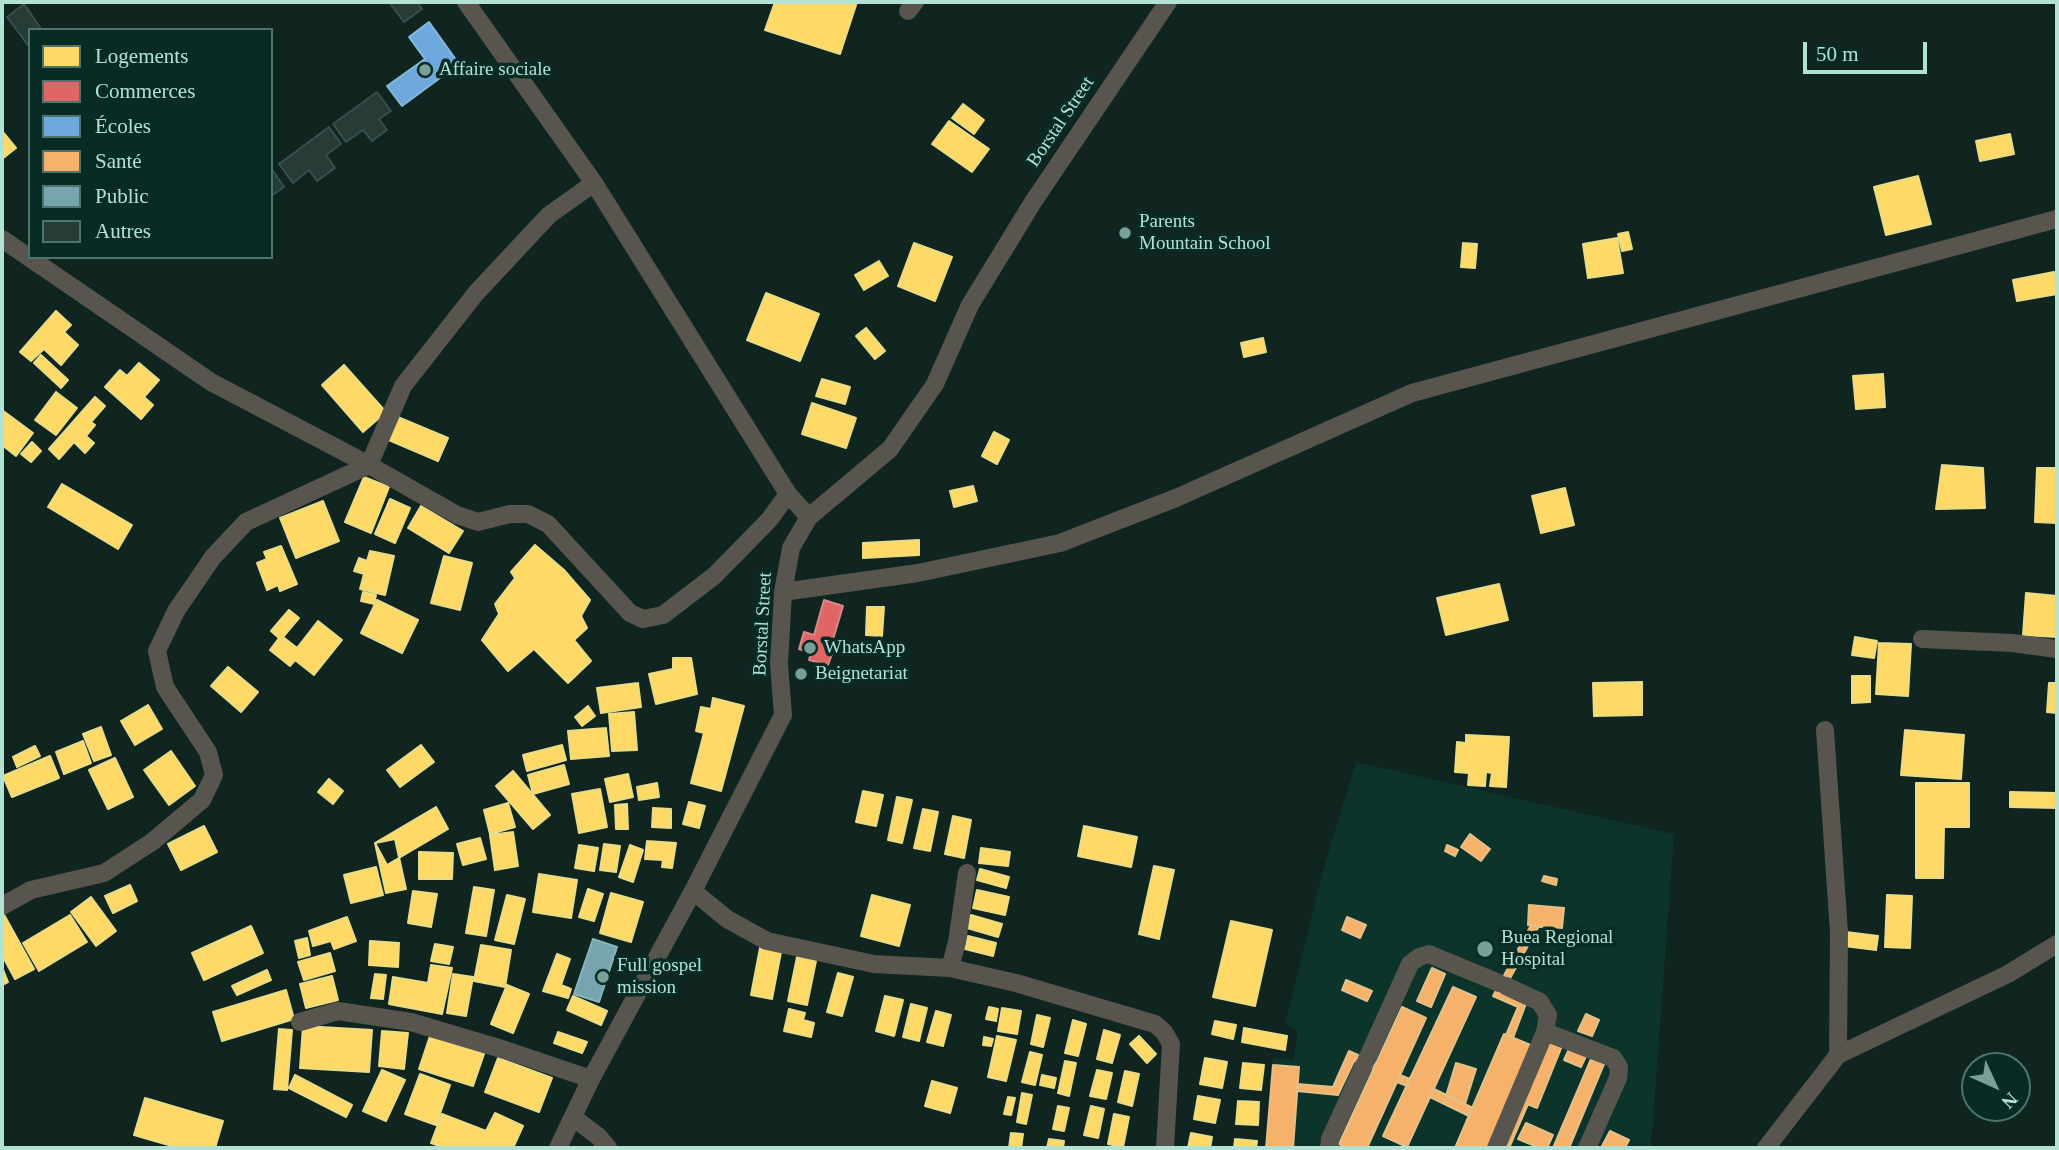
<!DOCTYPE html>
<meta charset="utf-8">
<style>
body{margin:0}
#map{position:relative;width:2059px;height:1150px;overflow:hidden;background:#102420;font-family:Georgia,serif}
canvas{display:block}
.frame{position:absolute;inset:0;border:4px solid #b1e2d4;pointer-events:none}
.legend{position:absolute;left:28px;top:28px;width:245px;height:231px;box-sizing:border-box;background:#082c25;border:2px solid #4c756b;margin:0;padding:9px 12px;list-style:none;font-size:21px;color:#b1e2d4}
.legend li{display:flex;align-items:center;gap:14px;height:35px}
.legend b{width:35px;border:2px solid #4c756b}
.north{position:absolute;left:1961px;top:1052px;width:70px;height:70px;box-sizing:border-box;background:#082c25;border:2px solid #4c756b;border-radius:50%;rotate:135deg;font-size:19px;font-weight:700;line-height:28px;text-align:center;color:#b1e2d4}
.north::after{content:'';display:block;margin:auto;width:24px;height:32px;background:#79a095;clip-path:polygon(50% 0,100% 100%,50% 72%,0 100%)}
.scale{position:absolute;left:1803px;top:42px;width:124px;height:32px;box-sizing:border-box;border:4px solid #b1e2d4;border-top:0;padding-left:9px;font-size:21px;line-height:24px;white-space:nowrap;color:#b1e2d4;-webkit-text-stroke:5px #082c25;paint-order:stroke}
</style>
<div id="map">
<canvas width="2059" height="1150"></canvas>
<div class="frame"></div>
<ul class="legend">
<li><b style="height:19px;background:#ffd966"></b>Logements</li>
<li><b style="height:19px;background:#e06666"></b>Commerces</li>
<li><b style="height:19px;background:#6fa8dc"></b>Écoles</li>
<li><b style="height:19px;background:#f6b26b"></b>Santé</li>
<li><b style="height:19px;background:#76a5af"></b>Public</li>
<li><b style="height:19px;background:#273b37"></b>Autres</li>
</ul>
<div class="north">N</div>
<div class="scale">50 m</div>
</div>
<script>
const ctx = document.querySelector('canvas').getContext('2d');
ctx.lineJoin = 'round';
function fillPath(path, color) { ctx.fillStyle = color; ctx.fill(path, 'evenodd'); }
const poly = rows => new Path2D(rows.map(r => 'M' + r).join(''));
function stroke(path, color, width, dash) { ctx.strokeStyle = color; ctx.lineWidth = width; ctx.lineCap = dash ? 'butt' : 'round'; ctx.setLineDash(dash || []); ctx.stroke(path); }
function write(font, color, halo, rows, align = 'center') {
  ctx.font = font + ' Georgia,serif'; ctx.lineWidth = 7; ctx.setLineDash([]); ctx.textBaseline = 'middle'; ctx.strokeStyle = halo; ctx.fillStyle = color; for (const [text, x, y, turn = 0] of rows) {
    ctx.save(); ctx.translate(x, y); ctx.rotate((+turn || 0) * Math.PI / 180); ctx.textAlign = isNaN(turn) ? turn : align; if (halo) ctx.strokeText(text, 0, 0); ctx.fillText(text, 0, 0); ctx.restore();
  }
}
const built = poly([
 [1356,762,1674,834,1651,1148,1266,1148,1273,1058,1293,1060,1298,1031,1285,1024,1322,874]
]);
const homes = poly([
 [775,2,857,2,840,54,765,30,775,2],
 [963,104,984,120,974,134,952,118,963,104],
 [949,121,989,149,972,172,932,144,949,121],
 [2,131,16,148,2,159,2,131],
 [2010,134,2014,154,1980,161,1976,141,2010,134],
 [1918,176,1931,224,1886,235,1874,187,1918,176],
 [1628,232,1632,249,1622,251,1618,234,1628,232],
 [1617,238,1623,273,1588,278,1583,244,1617,238],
 [914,243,952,257,935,301,898,286,914,243],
 [1463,243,1477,244,1475,268,1461,267,1463,243],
 [879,261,888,276,864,290,855,275,879,261],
 [2054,272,2057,294,2017,301,2013,280,2054,272],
 [766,293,819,314,800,361,747,340,766,293],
 [56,311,71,325,64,332,78,345,61,365,44,349,31,361,20,352,56,311],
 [866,328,885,351,875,359,856,336,866,328],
 [1263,338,1266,352,1244,357,1241,343,1263,338],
 [41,355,68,380,61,388,34,363,41,355],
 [139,363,159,380,144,397,153,405,141,419,105,387,120,370,127,376,139,363],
 [344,365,386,412,363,432,322,385,344,365],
 [1883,374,1885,407,1856,409,1853,376,1883,374],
 [822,379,850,387,845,404,816,396,822,379],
 [56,392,77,408,56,435,35,420,56,392],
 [95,397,105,406,91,422,95,425,86,436,94,443,85,453,74,442,59,459,49,449,95,397],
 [812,403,856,418,846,448,802,434,812,403],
 [2,410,33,433,16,456,2,445,2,410],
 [393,415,448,438,438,461,384,438,393,415],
 [994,432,1009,440,997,464,982,456,994,432],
 [32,442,41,451,31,462,21,454,32,442],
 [1942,465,1983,468,1985,508,1936,509,1942,465],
 [2037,468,2057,468,2057,523,2035,522,2037,468],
 [364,477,389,487,371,533,345,522,364,477],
 [62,484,132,525,118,549,48,507,62,484],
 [973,486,977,501,954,507,950,491,973,486],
 [1565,488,1574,525,1541,533,1532,496,1565,488],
 [390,499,410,508,395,543,375,534,390,499],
 [323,501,339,541,296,558,280,518,323,501],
 [421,506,463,531,449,553,408,528,421,506],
 [919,540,919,555,863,558,863,543,919,540],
 [535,545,564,570,590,600,581,616,587,628,574,640,591,661,568,683,534,649,508,671,482,640,499,614,495,604,515,578,511,572,535,545],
 [281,546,297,584,280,591,278,585,267,590,257,563,267,559,264,552,281,546],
 [370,551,394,556,385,595,360,589,364,574,354,571,359,558,367,561,370,551],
 [444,556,472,563,460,610,431,603,444,556],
 [1499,584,1508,620,1446,635,1437,598,1499,584],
 [363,592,376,595,374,604,361,601,363,592],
 [2026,593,2057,596,2057,637,2023,635,2026,593],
 [377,600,418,620,402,653,361,633,377,600],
 [867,607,884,607,882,636,866,635,867,607],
 [289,610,299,618,283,637,297,648,318,621,342,640,314,675,295,660,290,666,270,650,279,638,271,631,289,610],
 [1855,637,1877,641,1874,658,1852,655,1855,637],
 [1879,643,1911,644,1908,696,1876,694,1879,643],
 [673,658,691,658,697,694,656,704,649,674,673,669,673,658],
 [228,667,258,692,241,712,211,686,228,667],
 [1852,676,1870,676,1870,702,1852,703,1852,676],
 [1642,682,1642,715,1594,716,1593,683,1642,682],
 [638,683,641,707,601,713,597,688,638,683],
 [2049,683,2057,683,2057,713,2047,712,2049,683],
 [713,698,744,706,721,791,691,783,704,733,696,731,701,707,711,709,713,698],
 [148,705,162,729,135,745,121,721,148,705],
 [588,706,595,716,582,726,575,717,588,706],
 [634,712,637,750,612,751,609,714,634,712],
 [101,727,111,755,94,761,83,734,101,727],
 [606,728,609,756,571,759,568,731,606,728],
 [1905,730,1964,735,1961,779,1901,775,1905,730],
 [1466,735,1509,737,1506,787,1490,786,1492,773,1486,772,1485,786,1468,785,1469,773,1455,772,1457,742,1466,743,1466,735],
 [83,741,91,763,64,774,56,752,83,741],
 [421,745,434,762,400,787,387,770,421,745],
 [562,745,566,760,527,771,523,755,562,745],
 [35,746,40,756,17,767,13,757,35,746],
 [171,751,195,786,169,805,144,770,171,751],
 [50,756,59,778,12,797,3,776,50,756],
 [115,758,133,797,108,809,89,770,115,758],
 [564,765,569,784,533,794,528,775,564,765],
 [513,771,550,815,533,829,496,786,513,771],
 [628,774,633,797,610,802,605,779,628,774],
 [329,779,343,791,333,804,318,792,329,779],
 [657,783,659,797,639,800,637,787,657,783],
 [1916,783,1969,783,1969,827,1944,827,1943,878,1916,878,1916,783],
 [600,789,607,827,579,833,572,794,600,789],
 [863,791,883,795,876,826,856,822,863,791],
 [2010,792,2057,793,2057,808,2010,807,2010,792],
 [897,797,912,800,902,843,888,840,897,797],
 [689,802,705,806,699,828,683,824,689,802],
 [508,803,515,827,490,834,484,810,508,803],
 [627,804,628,829,616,829,615,805,627,804],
 [436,807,448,829,387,865,375,843,436,807],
 [653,808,671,809,671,828,652,827,653,808],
 [923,809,938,812,930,851,914,848,923,809],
 [953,816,971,820,964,858,945,854,953,816],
 [204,826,217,852,181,870,168,844,204,826],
 [1084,826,1137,837,1131,867,1078,856,1084,826],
 [513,832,518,866,495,870,490,835,513,832],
 [480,838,486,859,463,865,457,844,480,838],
 [395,839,406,889,386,893,375,843,395,839],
 [647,841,676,843,672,868,662,867,663,860,645,859,647,841],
 [604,844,620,846,616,872,600,870,604,844],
 [579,845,598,848,594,871,575,868,579,845],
 [630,845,643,850,633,882,619,877,630,845],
 [981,848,1010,852,1008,866,979,863,981,848],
 [419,852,453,853,452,879,419,879,419,852],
 [1154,866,1174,870,1159,939,1139,934,1154,866],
 [376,867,383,895,351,903,344,875,376,867],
 [980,869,1009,877,1006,888,977,880,980,869],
 [539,874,577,880,571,918,533,912,539,874],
 [130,885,137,901,113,913,105,896,130,885],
 [474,887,494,890,486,936,466,933,474,887],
 [588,889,603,894,594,921,579,917,588,889],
 [977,890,1009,897,1005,915,973,908,977,890],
 [413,891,437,894,431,927,408,923,413,891],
 [611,893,643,902,631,942,600,933,611,893],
 [507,895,525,899,514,944,495,940,507,895],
 [872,895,910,905,899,946,861,936,872,895],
 [1887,895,1912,896,1910,948,1885,947,1887,895],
 [91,897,116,931,96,946,71,912,91,897],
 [2,911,34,969,15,979,2,955,2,911],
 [70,915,87,942,39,971,23,943,70,915],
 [971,915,1002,924,998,937,967,928,971,915],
 [347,917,356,941,334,949,331,941,313,946,309,931,347,917],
 [1231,921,1272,930,1255,1006,1213,997,1231,921],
 [251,926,263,953,204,980,192,953,251,926],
 [1846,932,1878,936,1876,950,1844,946,1846,932],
 [968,936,996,943,993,956,965,949,968,936],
 [307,938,310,955,299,958,295,941,307,938],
 [370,941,399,943,398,967,369,965,370,941],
 [435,944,453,947,449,964,431,961,435,944],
 [481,945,511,950,505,987,474,981,481,945],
 [760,948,781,952,772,999,751,995,760,948],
 [330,953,335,971,304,980,298,962,330,953],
 [557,954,570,959,561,985,571,989,568,998,543,991,557,954],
 [797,957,816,961,807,1005,788,1001,797,957],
 [431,965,452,968,442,1014,389,1004,393,977,428,983,431,965],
 [2,967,8,982,2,985,2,967],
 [267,970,271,980,237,995,232,986,267,970],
 [838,973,853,977,842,1016,827,1012,838,973],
 [375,974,386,975,383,999,371,998,375,974],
 [453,974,473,977,466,1016,447,1013,453,974],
 [332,976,338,1000,306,1008,300,984,332,976],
 [507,985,529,994,513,1033,491,1024,507,985],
 [286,990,294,1019,222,1041,213,1012,286,990],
 [573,996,607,1011,601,1025,567,1010,573,996],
 [885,996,903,1000,894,1036,876,1031,885,996],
 [911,1004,927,1008,919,1041,903,1037,911,1004],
 [989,1007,998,1009,996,1021,986,1019,989,1007],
 [1002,1008,1021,1011,1017,1034,998,1031,1002,1008],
 [789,1009,805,1013,803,1020,814,1023,811,1037,784,1031,789,1009],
 [936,1011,951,1015,943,1046,927,1042,936,1011],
 [1037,1015,1050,1018,1043,1047,1031,1044,1037,1015],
 [1073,1020,1086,1024,1078,1056,1065,1053,1073,1020],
 [1215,1021,1236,1025,1233,1039,1212,1034,1215,1021],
 [303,1026,372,1030,369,1072,300,1068,303,1026],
 [1244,1028,1287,1036,1285,1050,1242,1042,1244,1028],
 [279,1029,292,1030,287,1090,274,1089,279,1029],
 [1104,1030,1120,1035,1112,1063,1097,1059,1104,1030],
 [382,1031,408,1033,404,1069,379,1066,382,1031],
 [558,1032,587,1042,582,1053,554,1043,558,1032],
 [430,1036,484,1054,473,1086,419,1069,430,1036],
 [997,1036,1016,1040,1006,1081,988,1077,997,1036],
 [1139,1036,1156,1054,1147,1063,1130,1044,1139,1036],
 [984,1037,993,1039,991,1046,983,1045,984,1037],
 [1030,1052,1042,1055,1035,1085,1022,1082,1030,1052],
 [498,1058,552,1078,539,1112,485,1092,498,1058],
 [1205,1058,1227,1062,1222,1088,1200,1084,1205,1058],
 [1065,1061,1076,1063,1069,1096,1058,1093,1065,1061],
 [1243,1063,1264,1065,1261,1090,1240,1088,1243,1063],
 [382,1070,405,1080,386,1121,363,1111,382,1070],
 [1097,1070,1112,1073,1106,1099,1090,1096,1097,1070],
 [1125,1071,1139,1074,1132,1106,1118,1102,1125,1071],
 [420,1074,450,1085,436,1125,405,1114,420,1074],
 [295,1075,352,1105,346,1117,289,1088,295,1075],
 [1042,1075,1056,1078,1054,1088,1040,1085,1042,1075],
 [932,1081,957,1088,950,1113,925,1106,932,1081],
 [1022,1093,1032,1095,1026,1124,1017,1122,1022,1093],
 [1198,1096,1220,1100,1215,1123,1194,1119,1198,1096],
 [1008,1097,1015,1098,1011,1115,1004,1114,1008,1097],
 [145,1098,223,1121,215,1148,179,1148,134,1135,145,1098],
 [1238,1101,1259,1102,1258,1125,1236,1124,1238,1101],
 [1058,1106,1069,1108,1064,1131,1053,1129,1058,1106],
 [1091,1106,1104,1109,1098,1138,1084,1135,1091,1106],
 [495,1113,523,1126,513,1148,445,1148,431,1143,442,1114,486,1131,495,1113],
 [1114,1114,1129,1117,1123,1147,1108,1144,1114,1114],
 [1011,1133,1023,1134,1021,1148,1009,1148,1011,1133],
 [1191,1133,1212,1137,1210,1148,1188,1148,1191,1133],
 [1049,1139,1064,1141,1063,1148,1047,1148,1049,1139],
 [1235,1139,1257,1141,1256,1148,1234,1148,1235,1139]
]);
const shops = poly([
 [824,600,843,606,829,653,832,654,828,665,809,660,811,653,799,649,804,632,814,635,824,600]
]);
const schools = poly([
 [429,22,459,64,402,106,387,86,425,59,409,37,429,22]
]);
const health = poly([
 [1470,834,1490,849,1481,861,1461,847,1470,834],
 [1447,845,1458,850,1455,856,1445,851,1447,845],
 [1544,876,1557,879,1556,885,1542,881,1544,876],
 [1529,905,1564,908,1562,928,1528,925,1529,905],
 [1347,917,1366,925,1360,938,1342,930,1347,917],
 [1531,925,1539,926,1503,991,1527,1001,1513,1038,1506,1035,1518,1007,1493,996,1531,925],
 [1432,968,1445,974,1431,1007,1417,1001,1432,968],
 [1346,980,1372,991,1367,1001,1342,990,1346,980],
 [1453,987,1476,997,1407,1147,1383,1136,1453,987],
 [1402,1007,1426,1018,1367,1148,1348,1148,1339,1144,1402,1007],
 [1586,1014,1599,1020,1592,1036,1578,1031,1586,1014],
 [1504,1034,1533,1046,1489,1148,1455,1148,1504,1034],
 [1547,1040,1562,1046,1537,1108,1522,1102,1547,1040],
 [1570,1047,1587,1054,1581,1067,1564,1060,1570,1047],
 [1349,1051,1376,1063,1373,1069,1354,1061,1338,1095,1297,1091,1297,1084,1333,1087,1349,1051],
 [1591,1059,1604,1064,1569,1148,1553,1148,1591,1059],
 [1456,1063,1476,1069,1465,1104,1446,1096,1456,1063],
 [1273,1065,1299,1067,1293,1148,1266,1148,1273,1065],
 [1400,1075,1410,1079,1407,1086,1397,1082,1400,1075],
 [1434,1089,1473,1108,1469,1116,1430,1097,1434,1089],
 [1522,1102,1528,1104,1509,1148,1503,1148,1522,1102],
 [1526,1123,1553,1135,1547,1148,1540,1148,1518,1139,1526,1123],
 [1610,1131,1629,1140,1625,1148,1601,1148,1610,1131]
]);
const public = poly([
 [593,939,617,947,599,1002,574,994,593,939]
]);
const building = poly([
 [389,2,417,2,422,9,404,22,389,2],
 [24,4,42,30,30,30,30,48,7,17,24,4],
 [377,92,391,111,379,119,387,130,372,141,363,130,346,142,333,124,377,92],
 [329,127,341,144,326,155,335,168,317,181,309,170,293,183,279,164,329,127],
 [271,168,284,187,271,196,271,168]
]);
const minor = poly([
 [466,2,594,183,788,494,809,517],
 [908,11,915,2],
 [2,239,211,382,369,465,457,515,478,522,510,514,528,514,548,524,630,613,643,619,663,615,714,576,769,520,788,494],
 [783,592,918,573,1060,543,1176,498,1412,393,2057,219],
 [1922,639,2012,643,2057,649],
 [1825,730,1839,932,1838,1055],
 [693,891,727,919,767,941,874,964,950,968,1016,983,1155,1024,1164,1032,1171,1044,1165,1148],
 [2,906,31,890,104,873,152,842,202,800,214,775,208,752,165,687,157,651,176,611,213,557,246,522,369,465,403,386,476,293,549,215,594,183],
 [950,968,957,942,967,873],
 [300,1022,338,1011,411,1022,505,1050,591,1079],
 [1545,1032,1613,1058,1619,1067,1618,1078,1587,1148],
 [1367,1059,1410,964,1419,957,1429,954,1499,983],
 [574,1118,599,1137,608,1148],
 [558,1148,591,1079,693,891,783,715,779,664,783,592,791,548,809,517,890,449,935,384,970,305,1033,202,1168,2],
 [1329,1148,1330,1139,1364,1065],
 [1496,1148,1545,1032,1548,1015,1540,1002,1506,986],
 [1766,1148,1838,1055,2008,974,2057,944]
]);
const markers = [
 [425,70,7,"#79a095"],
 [1125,233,7,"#79a095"],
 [810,648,7,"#79a095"],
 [801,674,7,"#79a095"],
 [1485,949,9,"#79a095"],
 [603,977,7,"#79a095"]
];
const poiNames = [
 ["Affaire sociale",439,70],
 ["Parents",1139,222],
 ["Mountain School",1139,244],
 ["WhatsApp",824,648],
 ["Beignetariat",815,674],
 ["Buea Regional",1501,938],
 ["Hospital",1501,960],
 ["Full gospel",617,966],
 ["mission",617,988]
];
const streetNames = [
 ["Borstal Street",1061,122,-56],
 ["Borstal Street",763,624,-87]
];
fillPath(built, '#0d342b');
fillPath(homes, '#ffd966');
stroke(homes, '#e8dc87', 2);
fillPath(shops, '#e06666');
stroke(shops, '#d28b87', 2);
fillPath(schools, '#6fa8dc');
stroke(schools, '#83b9da', 2);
fillPath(health, '#f6b26b');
stroke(health, '#e1c08a', 2);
fillPath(public, '#76a5af');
stroke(public, '#88b7ba', 2);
fillPath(building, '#273b37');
stroke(building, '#36514b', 2);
stroke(minor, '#57554e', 18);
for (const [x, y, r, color] of markers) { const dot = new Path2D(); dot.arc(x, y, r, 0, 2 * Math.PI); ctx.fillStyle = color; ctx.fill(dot); stroke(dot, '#082c25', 2.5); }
write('19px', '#b1e2d4', '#082c25', poiNames, 'left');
write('19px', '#b1e2d4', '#082c25', streetNames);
</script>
